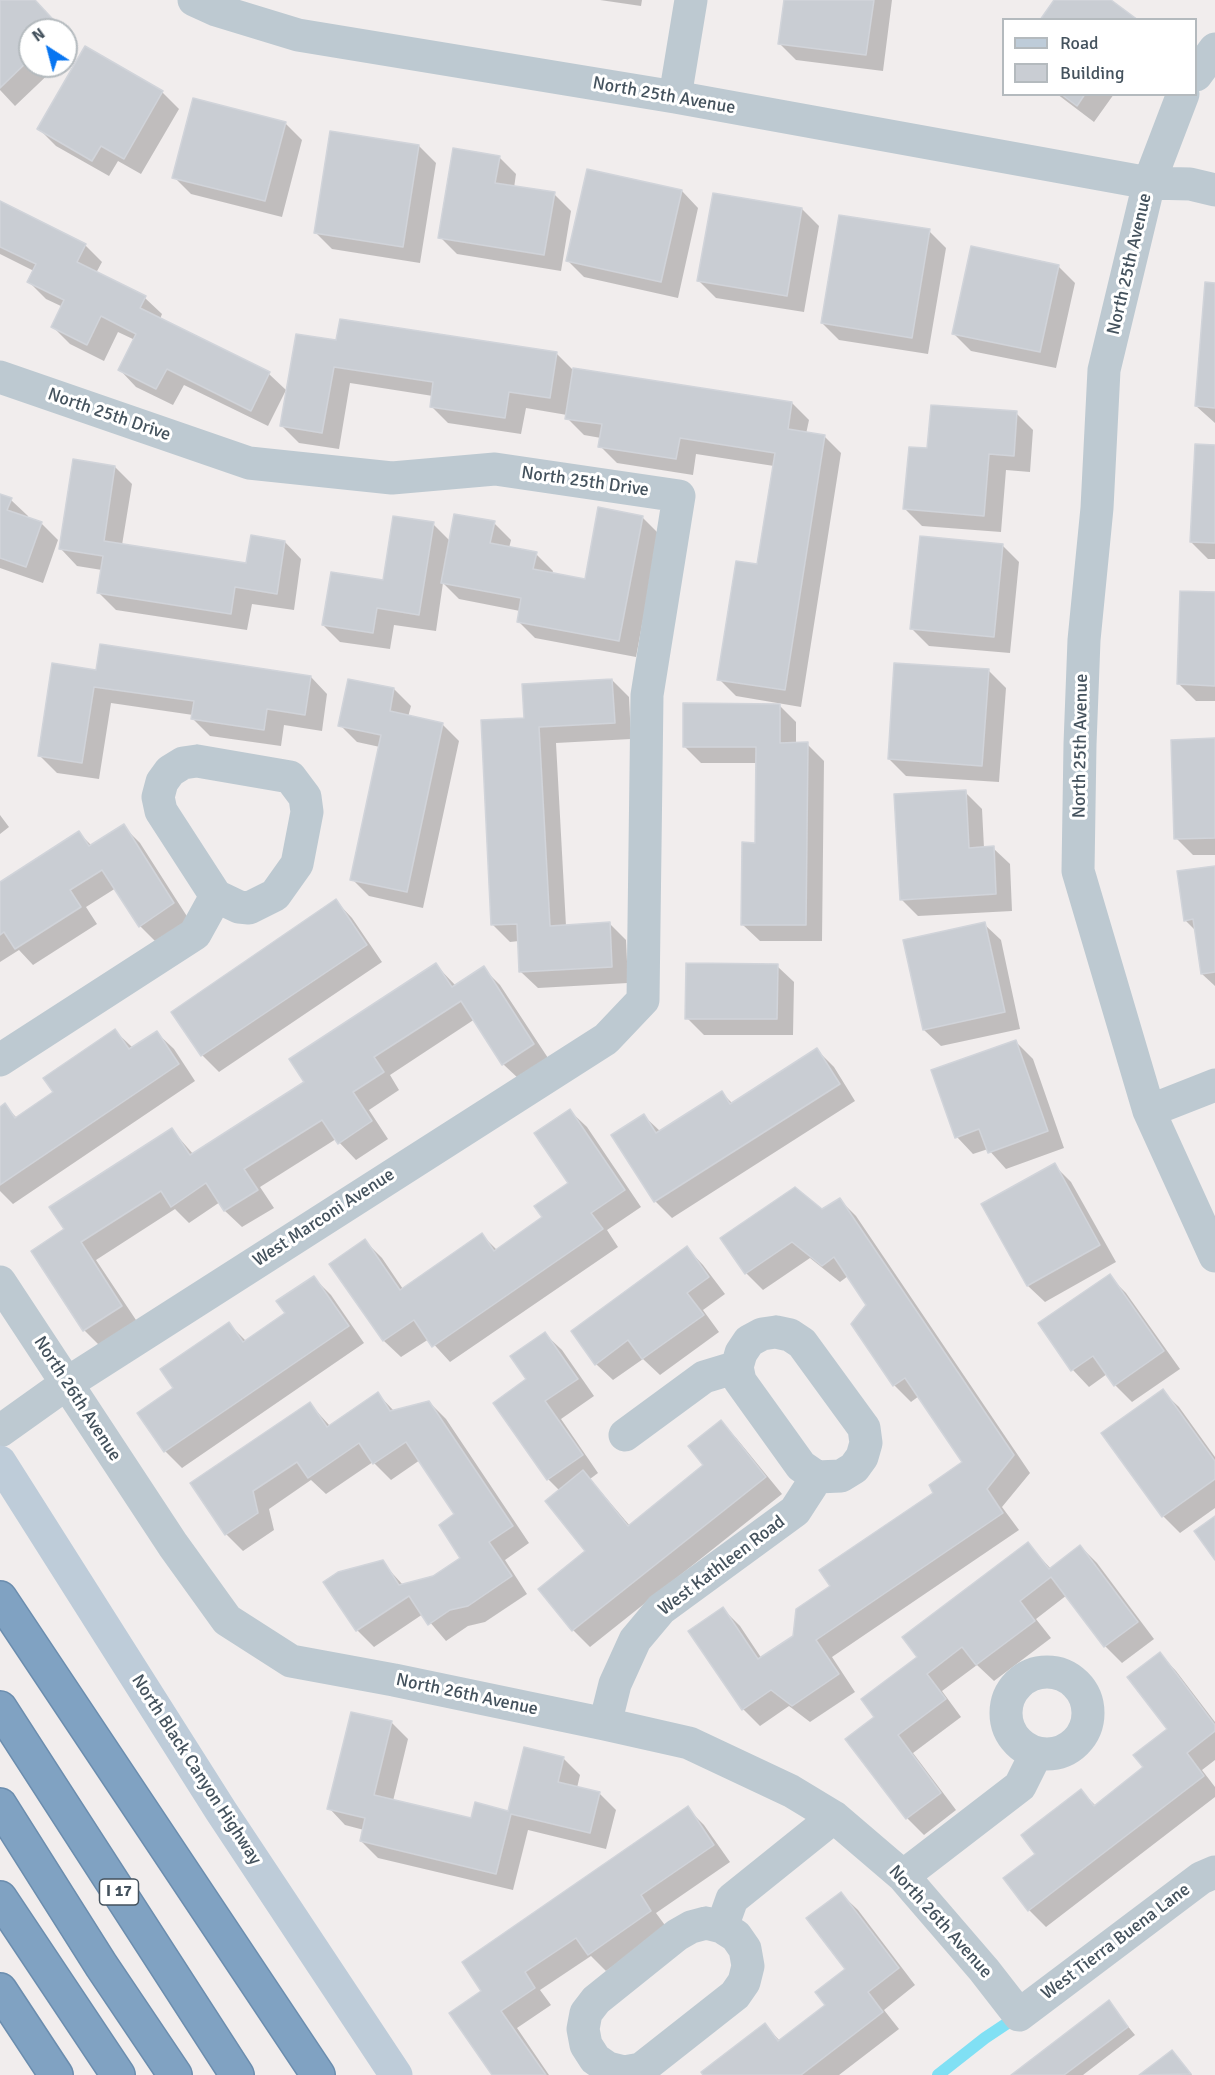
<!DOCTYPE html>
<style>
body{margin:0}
#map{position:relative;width:1215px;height:2075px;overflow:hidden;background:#f1eded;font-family:Signika,sans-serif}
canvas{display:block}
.legend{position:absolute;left:1002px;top:18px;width:195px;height:78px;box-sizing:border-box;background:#fff;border:2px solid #b4babe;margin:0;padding:8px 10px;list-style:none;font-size:18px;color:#44525d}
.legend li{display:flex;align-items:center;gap:12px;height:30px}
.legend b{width:30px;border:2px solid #b4babe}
.north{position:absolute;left:18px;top:18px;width:60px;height:60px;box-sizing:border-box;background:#fff;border:2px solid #b4babe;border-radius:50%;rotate:324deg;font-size:16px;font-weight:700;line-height:24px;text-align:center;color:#44525d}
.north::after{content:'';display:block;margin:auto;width:21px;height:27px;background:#0775f1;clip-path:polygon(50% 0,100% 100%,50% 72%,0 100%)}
</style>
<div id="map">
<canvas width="1215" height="2075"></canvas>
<ul class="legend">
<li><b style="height:8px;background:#beccd9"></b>Road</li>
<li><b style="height:16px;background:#c9cdd3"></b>Building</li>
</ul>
<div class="north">N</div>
</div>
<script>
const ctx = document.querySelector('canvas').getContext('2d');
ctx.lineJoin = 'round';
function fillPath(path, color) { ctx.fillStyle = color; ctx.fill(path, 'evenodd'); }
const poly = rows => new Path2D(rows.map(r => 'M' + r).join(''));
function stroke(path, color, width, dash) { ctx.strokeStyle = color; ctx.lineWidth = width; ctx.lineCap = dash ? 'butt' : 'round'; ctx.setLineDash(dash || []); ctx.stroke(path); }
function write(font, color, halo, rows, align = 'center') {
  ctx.font = font + ' Signika,sans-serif'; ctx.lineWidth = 6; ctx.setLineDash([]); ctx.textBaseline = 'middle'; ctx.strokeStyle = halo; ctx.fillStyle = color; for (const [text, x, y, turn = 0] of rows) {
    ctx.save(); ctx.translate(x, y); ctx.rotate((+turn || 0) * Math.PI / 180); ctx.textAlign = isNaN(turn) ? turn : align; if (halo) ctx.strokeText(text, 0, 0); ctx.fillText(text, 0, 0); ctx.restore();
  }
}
const shadow = poly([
 [0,0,33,0,62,30,30,30,30,66,57,66,15,106,0,90],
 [600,0,642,0,641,6],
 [785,0,892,0,883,71,796,60,779,43],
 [66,34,77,46,66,57],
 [162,92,179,109,141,174,118,161,109,176,56,146,39,129],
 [1057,94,1114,94,1094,122],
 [285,123,302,140,282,217,191,194,174,177],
 [419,146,436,163,420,263,332,249,315,232],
 [499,157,516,174,514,188,554,194,571,211,561,271,457,254,440,237],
 [682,191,698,208,678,298,584,277,567,260],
 [0,203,85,245,102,262,96,273,145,298,162,314,160,319,269,374,286,390,268,426,184,385,173,405,136,387,120,370,135,340,118,332,104,361,70,344,53,327,63,307,46,299,29,282,34,271,0,254],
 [802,209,819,226,804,312,716,298,699,281],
 [929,231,946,248,928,354,839,340,822,323],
 [1058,266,1075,283,1056,368,971,351,954,334],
 [1215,285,1215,423,1196,406],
 [341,320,557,354,573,370,792,403,809,420,806,434,824,436,841,453,801,707,736,696,719,679,758,566,774,466,696,454,693,475,617,463,600,446,601,438,584,435,567,418,567,415,526,408,521,434,448,423,431,406,433,396,350,383,339,449,299,443,282,426,338,341],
 [1016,413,1033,430,1030,472,1006,470,1001,532,922,526,905,509,928,449],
 [1215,447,1215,559,1208,559,1191,542],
 [115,467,132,484,122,545,248,565,285,542,301,559,294,610,252,604,247,630,116,610,99,593,102,570,77,566,61,549],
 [0,496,11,500,28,516,27,518,41,523,58,540,43,583,0,568],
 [642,517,659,534,636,657,535,638,518,621,520,611,459,599,443,583,436,631,394,625,390,649,340,642,323,625,384,582,433,524,450,541,494,523,511,540,509,548,536,554,553,571,552,574,586,580],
 [1002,545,1019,562,1010,653,929,646,912,629],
 [1215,594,1215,701,1196,701,1179,684],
 [98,671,311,677,327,694,322,731,284,725,281,746,210,736,193,719,193,715,111,703,99,779,57,773,40,756],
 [989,671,1006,688,999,782,906,776,889,759],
 [612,680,629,697,631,739,556,743,566,926,609,923,626,940,628,983,538,988,521,972,519,941,510,942,493,925,526,720],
 [394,689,411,706,408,717,442,724,459,741,423,908,369,896,352,879,380,747,357,742,340,725],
 [779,705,796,722,796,744,807,744,824,761,822,941,760,941,743,925,757,844,757,763,701,763,684,746],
 [1215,739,1215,855,1193,855,1176,838],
 [965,792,982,809,984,848,993,848,1010,864,1012,911,918,916,901,899],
 [0,815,9,827,0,834],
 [123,826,140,843,190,921,157,943,140,926,116,888,86,907,97,924,33,965,19,950,0,962,0,884,79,833,92,846],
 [1215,867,1215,986,1202,974,1196,931,1185,920],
 [336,901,352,918,382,962,219,1072,202,1055,173,1013],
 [984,924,1001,940,1020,1029,941,1046,924,1030],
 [436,965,456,986,483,968,500,985,550,1061,520,1080,503,1064,475,1019,390,1075,399,1090,369,1110,388,1139,356,1160,336,1139,260,1187,274,1208,242,1227,225,1211,220,1202,189,1223,175,1209,96,1260,138,1323,101,1347,84,1330,66,1229,172,1130,194,1155,306,1082],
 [777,966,794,982,793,1035,704,1035,687,1018],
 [115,1031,132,1047,157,1033,174,1049,195,1081,13,1204,0,1191,0,1108,4,1105,17,1118,55,1093],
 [1016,1042,1033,1059,1064,1148,1006,1169,988,1149,973,1154,957,1137],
 [817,1050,834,1067,855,1101,672,1218,655,1201,613,1136,644,1116,661,1132,722,1093,733,1104],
 [570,1111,587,1127,641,1207,607,1230,618,1247,450,1362,429,1339,401,1357,384,1341,331,1264,365,1241,382,1258,403,1289,482,1235,497,1250,544,1218,570,1183],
 [1054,1165,1071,1182,1116,1262,1045,1302,1028,1286,983,1205],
 [839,1199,856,1216,1030,1473,1002,1507,1019,1530,832,1657,855,1692,810,1722,789,1706,760,1726,743,1709,723,1609,740,1626,762,1659,794,1636,832,1586,936,1493,964,1463,919,1396,911,1402,894,1385,868,1305,848,1276,840,1282,810,1258,763,1290,746,1273,722,1239,822,1211],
 [687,1248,703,1265,725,1294,703,1310,719,1332,660,1375,643,1359,613,1380,596,1364],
 [1109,1276,1126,1293,1180,1369,1132,1402,1115,1385,1107,1374,1089,1387,1073,1370,1040,1324],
 [314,1278,331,1295,364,1343,182,1468,165,1451,175,1389,229,1324,246,1341,287,1314],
 [545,1334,562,1350,594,1396,561,1419,598,1473,590,1479,630,1526,705,1466,721,1422,737,1439,782,1494,590,1647,573,1630,540,1589,587,1552,560,1491,548,1479,495,1403,528,1380],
 [1162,1391,1179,1407,1215,1457,1215,1508,1180,1533,1163,1516,1103,1434],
 [378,1394,394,1411,429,1402,446,1419,529,1543,505,1560,527,1594,485,1622,468,1626,446,1641,423,1614,374,1647,357,1630,382,1562,403,1585,434,1577,462,1558,457,1515,420,1460,391,1480,373,1462,326,1494,311,1480,269,1509,274,1530,243,1551,226,1534,192,1483,310,1404,330,1426],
 [1028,1544,1051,1569,1080,1546,1097,1563,1154,1639,1122,1663,1105,1646,1067,1595,1036,1619,1051,1638,994,1681,977,1665,942,1691,961,1717,913,1753,956,1810,924,1835,907,1818,876,1717,919,1657],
 [1160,1654,1176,1671,1215,1722,1215,1760,1202,1770,1215,1787,1215,1797,1046,1927,1029,1910,1038,1854,1081,1791,1096,1806,1145,1768,1169,1729],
 [391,1722,408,1739,393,1801,472,1819,510,1812,563,1758,580,1775,577,1788,599,1793,616,1810,606,1849,528,1830,513,1890,378,1858,361,1841,364,1830,345,1825,329,1808],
 [687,1808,704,1825,730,1862,656,1913,667,1928,606,1971,591,1956,540,1990,551,2005,517,2028,549,2075,494,2075,484,1991],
 [841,1894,858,1910,915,1985,884,2010,899,2029,839,2075,705,2075,765,2025,780,2041,828,2005,847,1970],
 [1108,2002,1135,2035,1083,2075,1013,2075],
 [1172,2052,1192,2075,1142,2075]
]);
const stream = poly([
 [938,2075,985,2038,1018,2016]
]);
const building = poly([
 [0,0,35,0,62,29,30,30,30,59,0,88,0,0],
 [784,0,874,0,866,55,778,44,784,0],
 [1054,0,1111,0,1138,20,1040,20,1054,0],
 [85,46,163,91,124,159,101,146,92,161,37,129,85,46],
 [1061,94,1085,94,1077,106,1061,94],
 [193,98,286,122,265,201,172,178,193,98],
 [330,131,419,145,403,247,314,233,330,131],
 [453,148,500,156,495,183,555,192,544,255,438,238,453,148],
 [587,169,682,190,661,282,566,261,587,169],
 [713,193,802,208,787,296,697,281,713,193],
 [0,201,86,244,77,262,146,296,140,308,270,372,251,411,167,369,156,389,118,370,136,334,101,316,87,345,51,327,64,300,27,282,36,264,0,247,0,201],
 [839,215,930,229,912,338,821,323,839,215],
 [971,246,1059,265,1040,352,952,334,971,246],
 [1205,282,1215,283,1215,408,1195,406,1205,282],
 [340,319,557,352,550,398,509,392,505,418,430,407,433,382,334,367,322,433,280,426,296,334,336,340,340,319],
 [573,368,792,402,788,429,825,435,785,690,717,680,736,561,757,564,775,453,680,438,676,459,598,447,602,424,565,419,573,368],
 [931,405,1017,411,1014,456,989,454,984,516,903,509,909,447,927,448,931,405],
 [1195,444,1215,445,1215,543,1190,542,1195,444],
 [73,459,115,466,104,541,246,563,251,535,285,541,277,594,235,587,231,614,97,593,103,556,59,549,73,459],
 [0,494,12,498,7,510,42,522,26,567,0,558,0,494],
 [598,507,643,516,619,641,517,622,521,598,441,583,454,514,495,521,490,543,537,552,533,569,585,579,598,507],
 [393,516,434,522,419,615,377,608,373,633,322,625,331,572,383,580,393,516],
 [920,536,1003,544,994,637,910,629,920,536],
 [1180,591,1215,592,1215,686,1177,684,1180,591],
 [100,644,311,676,305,715,267,709,264,730,191,719,194,701,94,687,82,763,38,756,52,663,96,670,100,644],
 [894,663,989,669,982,766,888,759,894,663],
 [348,679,394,688,390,711,443,723,407,892,350,880,381,735,338,726,348,679],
 [612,679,615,723,539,727,550,926,610,922,612,967,519,972,517,924,491,925,481,720,524,718,522,684,612,679],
 [683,703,780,704,780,743,808,742,806,925,741,925,742,842,755,843,756,747,683,747,683,703],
 [1215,738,1215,838,1174,839,1171,740,1215,738],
 [966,790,969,848,994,846,996,894,900,900,894,794,966,790],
 [124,824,174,903,139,927,102,870,70,890,81,907,15,949,4,932,0,935,0,882,79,831,89,846,124,824],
 [1215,866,1215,972,1201,974,1193,919,1184,921,1177,871,1215,866],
 [336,899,367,945,201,1056,171,1012,336,899],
 [985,922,1005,1012,923,1030,903,940,985,922],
 [436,963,452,987,484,966,534,1044,502,1065,461,1001,374,1057,384,1072,353,1092,372,1121,338,1144,322,1120,244,1169,258,1190,224,1211,206,1183,171,1207,161,1191,81,1242,122,1306,83,1331,31,1251,64,1229,49,1207,172,1128,190,1155,304,1082,289,1059,436,963],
 [686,963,778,964,777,1019,685,1019,686,963],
 [115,1029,129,1049,157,1031,179,1064,0,1185,0,1107,5,1103,15,1118,53,1092,43,1078,115,1029],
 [1016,1040,1048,1131,988,1153,979,1129,955,1138,931,1070,1016,1040],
 [817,1048,840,1084,654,1202,611,1135,644,1114,656,1133,722,1091,730,1104,817,1048],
 [570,1109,625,1190,591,1213,603,1229,432,1347,414,1320,383,1341,329,1264,365,1239,400,1290,482,1233,494,1251,542,1217,534,1206,568,1183,534,1133,570,1109],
 [1055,1163,1100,1245,1027,1286,981,1204,1055,1163],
 [795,1187,822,1209,840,1198,1014,1455,987,1489,1003,1513,816,1640,839,1674,792,1706,771,1690,742,1710,688,1631,723,1607,758,1659,793,1636,796,1609,830,1586,819,1570,933,1493,929,1485,962,1462,905,1378,893,1386,851,1324,866,1305,834,1257,822,1266,792,1242,745,1274,720,1238,795,1187],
 [687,1246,709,1277,687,1293,704,1315,642,1359,628,1340,595,1365,571,1331,687,1246],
 [1110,1274,1164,1351,1114,1386,1093,1356,1071,1371,1038,1323,1110,1274],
 [314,1276,349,1326,164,1452,137,1413,173,1388,160,1369,229,1322,243,1342,285,1313,276,1301,314,1276],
 [545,1332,578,1379,545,1401,583,1455,547,1480,493,1403,526,1379,510,1356,545,1332],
 [1163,1389,1215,1461,1215,1479,1162,1517,1101,1433,1163,1389],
 [378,1392,390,1411,429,1401,513,1526,489,1542,512,1576,468,1606,450,1610,428,1625,409,1596,356,1631,323,1582,338,1572,383,1560,399,1585,433,1576,460,1558,439,1525,454,1514,406,1442,373,1464,359,1443,308,1478,297,1462,253,1491,258,1513,225,1535,190,1483,310,1402,327,1427,378,1392],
 [721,1420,766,1477,572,1631,538,1589,585,1551,545,1501,583,1470,628,1526,703,1465,688,1446,721,1420],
 [1215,1516,1215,1560,1194,1531,1215,1516],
 [1028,1542,1049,1569,1080,1545,1138,1622,1104,1647,1051,1577,1020,1601,1035,1621,976,1665,962,1647,927,1674,946,1699,898,1735,941,1793,906,1819,845,1739,874,1717,861,1699,917,1657,902,1637,1028,1542],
 [1160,1652,1215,1725,1215,1731,1187,1753,1204,1776,1028,1911,1003,1878,1035,1854,1021,1835,1081,1789,1094,1806,1143,1767,1133,1755,1167,1729,1127,1677,1160,1652],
 [351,1712,392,1721,374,1795,471,1818,475,1802,508,1811,524,1747,564,1757,558,1782,600,1792,590,1833,511,1814,496,1874,360,1841,365,1818,327,1809,351,1712],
 [688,1806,714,1845,641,1895,651,1911,588,1955,576,1938,525,1972,535,1988,501,2011,546,2075,492,2075,449,2013,481,1991,462,1962,688,1806],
 [841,1892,899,1968,868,1992,883,2012,801,2075,703,2075,701,2072,765,2023,778,2041,825,2005,815,1992,845,1969,806,1918,841,1892],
 [1109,2000,1128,2027,1064,2075,1011,2075,1109,2000],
 [1172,2050,1191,2074,1139,2075,1172,2050]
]);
const minor = poly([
 [194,0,216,10,298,35,675,97,1149,183,1190,184,1215,190],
 [1196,75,1215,49],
 [1183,94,1149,183,1104,370,1097,508,1084,640,1080,744,1078,871,1149,1111,1215,1256],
 [675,97,691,0],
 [0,377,249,463,392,478,495,469,679,496,647,695,643,1000,606,1039,66,1384,0,1431],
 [197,761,290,777,305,797,307,812,297,864,275,895,249,908,239,907,216,896,161,811,158,797,162,782,170,771,183,763,197,761],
 [0,1060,195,934,216,896],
 [1149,1111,1215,1085],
 [0,1282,173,1545,227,1620,291,1661,394,1680,605,1724,689,1743,791,1791,834,1817,903,1876,984,1970,1019,2015,1201,1878,1215,1872],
 [776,1332,790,1335,802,1343,864,1428,866,1443,862,1457,854,1468,841,1476,817,1477,801,1466,740,1381,737,1367,741,1353,749,1341,762,1334,776,1332],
 [625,1435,704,1377,737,1367],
 '1006 1713a41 41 0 1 1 82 0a41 41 0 1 1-82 0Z',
 [605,1724,615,1684,635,1640,661,1609,795,1511,817,1477],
 [903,1876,1020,1786,1036,1754],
 [706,1923,722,1927,736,1936,745,1949,748,1966,744,1982,735,1995,641,2069,624,2072,608,2068,595,2059,586,2045,583,2029,586,2013,596,2000,677,1935,691,1927,706,1923],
 [722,1927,732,1899,834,1817]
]);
const secondary = poly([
 [0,1462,221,1811,396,2075]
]);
const motorway = poly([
 [0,1598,318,2075],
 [0,1708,237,2075],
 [0,1805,101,1965,175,2075],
 [0,1898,118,2075],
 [0,1990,56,2075]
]);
const shields = [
 [119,1892,39]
];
const shieldNames = [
 ["I 17",119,1892]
];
const streetNames = [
 ["North 25th Avenue",664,96,10],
 ["North 25th Avenue",1130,264,-77],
 ["North 25th Drive",109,415,19],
 ["North 25th Drive",585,482,8],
 ["North 25th Avenue",1081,746,-89],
 ["West Marconi Avenue",324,1218,-33],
 ["North 26th Avenue",77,1399,57],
 ["West Kathleen Road",722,1566,-37],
 ["North 26th Avenue",467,1695,12],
 ["North Black Canyon Highway",196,1770,57],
 ["North 26th Avenue",940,1922,48],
 ["West Tierra Buena Lane",1116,1942,-37]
];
fillPath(shadow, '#0003');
stroke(stream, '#80e0f4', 12);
fillPath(building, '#c9cdd3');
stroke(building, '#d1d4da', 1.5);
stroke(motorway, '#6b8dae', 36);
stroke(minor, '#bdc9d1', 33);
stroke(secondary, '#beccd9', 33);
stroke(motorway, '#80a2c2', 33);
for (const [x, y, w] of shields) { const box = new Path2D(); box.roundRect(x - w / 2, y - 13, w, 26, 4.5); ctx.fillStyle = '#fff'; ctx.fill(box); stroke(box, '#44525d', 1.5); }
write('bold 16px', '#44525d', null, shieldNames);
write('18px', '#44525d', '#fff', streetNames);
</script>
